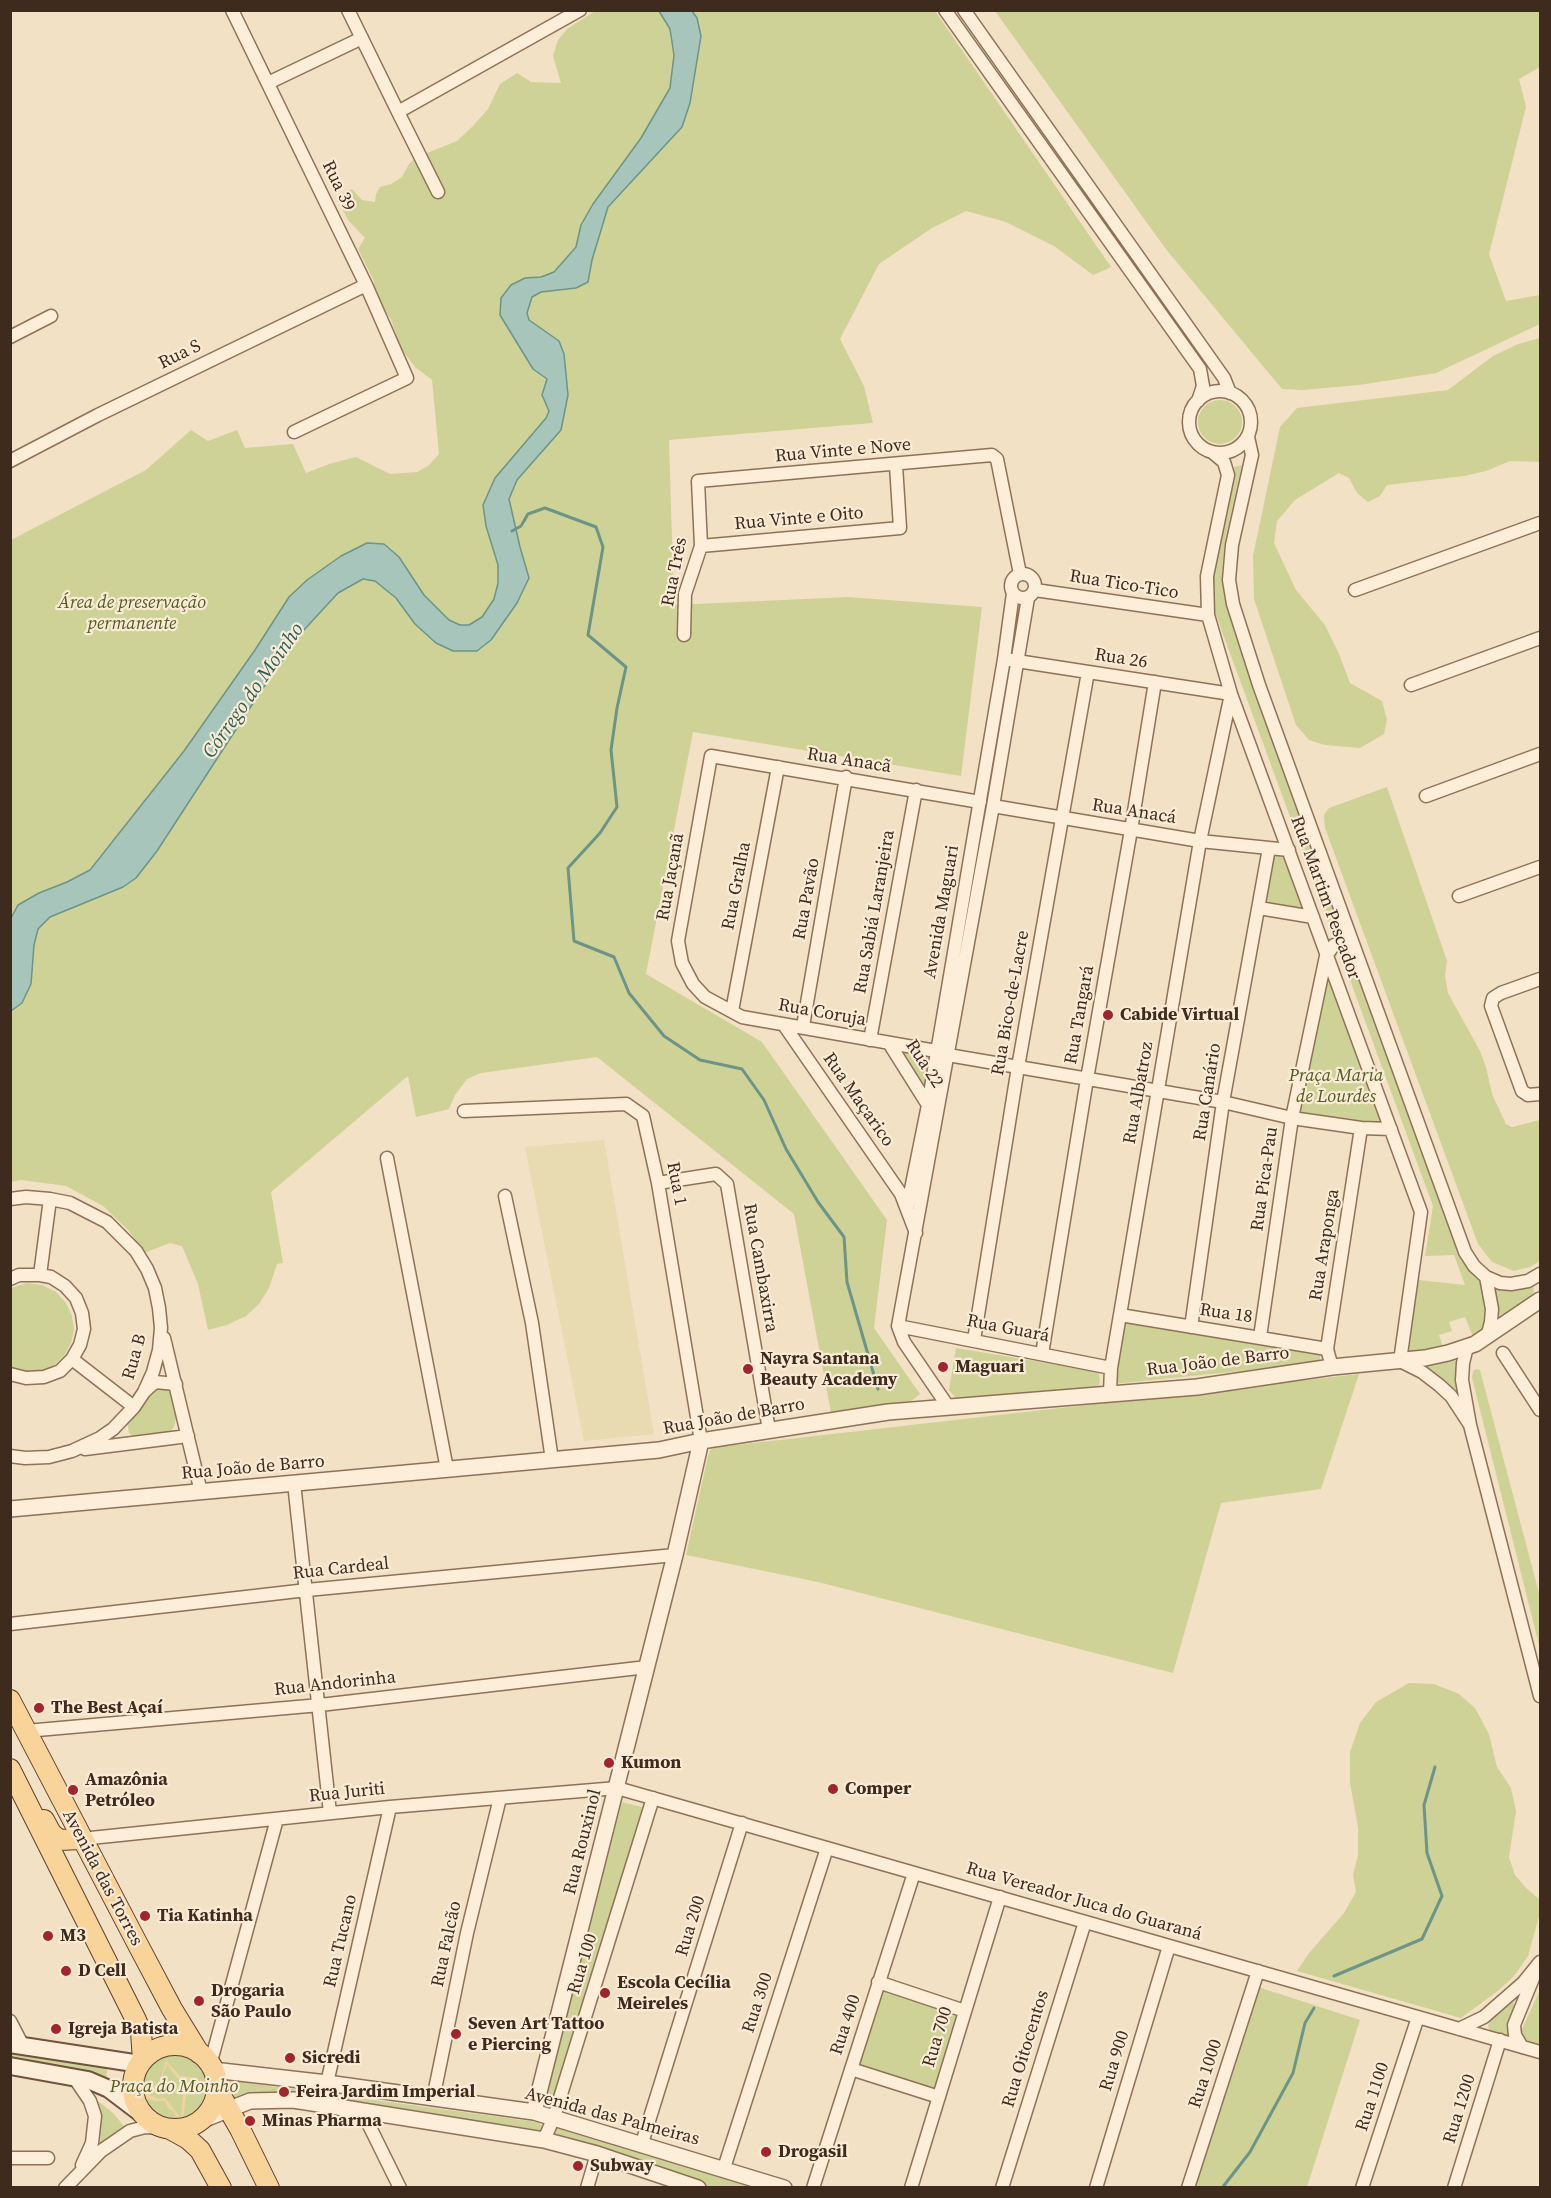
<!DOCTYPE html>
<meta charset="utf-8">
<style>
body{margin:0}
#map{position:relative;width:1551px;height:2198px;overflow:hidden;background:#f2e1c5;font-family:"Source Serif 4",serif}
canvas{display:block}
.frame{position:absolute;inset:0;border:12px solid #3e2b1e;pointer-events:none}
</style>
<div id="map">
<canvas width="1551" height="2198"></canvas>
<div class="frame"></div>
</div>
<script>
const ctx = document.querySelector('canvas').getContext('2d');
ctx.lineJoin = 'round';
function fillPath(path, color) { ctx.fillStyle = color; ctx.fill(path, 'evenodd'); }
const poly = rows => new Path2D(rows.map(r => 'M' + r).join(''));
function stroke(path, color, width, dash) { ctx.strokeStyle = color; ctx.lineWidth = width; ctx.lineCap = dash ? 'butt' : 'round'; ctx.setLineDash(dash || []); ctx.stroke(path); }
function write(font, color, halo, rows, align = 'center') {
  ctx.font = font + ' "Source Serif 4",serif'; ctx.lineWidth = 4.5; ctx.setLineDash([]); ctx.textBaseline = 'middle'; ctx.strokeStyle = halo; ctx.fillStyle = color; for (const [text, x, y, turn = 0] of rows) {
    ctx.save(); ctx.translate(x, y); ctx.rotate((+turn || 0) * Math.PI / 180); ctx.textAlign = isNaN(turn) ? turn : align; if (halo) ctx.strokeText(text, 0, 0); ctx.fillText(text, 0, 0); ctx.restore();
  }
}
const farmland = poly([
 [604,1140,654,1434,584,1441,525,1147]
]);
const green = poly([
 [595,11,659,11,670,29,674,55,670,88,641,138,620,166,581,225,576,247,554,272,541,277,525,278,501,298,500,316,533,369,547,379,542,395,549,411,486,526,498,565,498,583,494,599,482,617,469,625,460,625,449,620,424,595,399,557,289,597,255,650,184,751,89,870,68,882,39,893,18,905,11,918,11,540,146,470,191,430,208,441,237,430,245,448,293,444,306,473,329,464,356,457,390,474,417,472,428,466,439,454,432,380,415,367,400,347,391,319,373,296,374,281,358,249,365,238,348,220,339,202,343,193,352,189,362,200,375,202,376,194,380,187,391,184,402,177,409,164,415,158,457,141,473,126,488,109,500,84,517,73,531,82,561,83,553,56,558,40,567,29],
 [692,11,935,11,1111,267,1093,275,1054,246,1006,222,966,211,932,228,879,264,840,339,864,386,873,423,669,440,674,605,848,597,982,607,961,776,693,732,646,974,762,1042,887,1220,874,1328,920,1394,906,1405,898,1406,831,1413,794,1214,597,1057,481,1073,467,1079,455,1095,449,1109,416,1117,408,1076,271,1192,283,1263,277,1264,269,1288,259,1304,246,1316,227,1325,208,1330,198,1284,182,1246,170,1243,144,1253,129,1231,103,1206,66,1186,21,1180,11,1182,10,1011,22,1003,31,984,34,945,38,929,50,917,123,887,136,878,157,851,261,691,303,631,338,593,363,579,375,581,396,598,415,624,453,651,477,651,491,640,517,603,529,577,520,547,509,499,517,480,561,430,559,341,529,320,527,313,532,297,541,292,576,288,588,282,592,260,608,207,682,127,697,18],
 [995,11,1540,11,1540,67,1519,79,1526,107,1489,254,1506,301,1540,295,1540,324,1436,373,1359,385,1303,390,1282,389,1165,248],
 [1540,338,1540,462,1510,461,1486,471,1464,476,1387,485,1380,496,1368,502,1357,493,1349,478,1339,473,1295,500,1277,521,1274,543,1296,590,1325,625,1339,654,1350,683,1382,701,1387,720,1384,734,1360,748,1325,745,1309,740,1296,725,1254,599,1253,556,1280,427,1297,408,1448,390,1493,356,1518,344],
 '1198 422a22 22 0 1 1 44 0a22 22 0 1 1-44 0Z',
 [1242,465,1225,540,1222,570,1225,595,1460,1253,1466,1265,1477,1277,1488,1284,1533,1284,1534,1291,1530,1299,1474,1339,1465,1317,1449,1322,1452,1331,1439,1335,1444,1350,1404,1355,1419,1280,1465,1285,1454,1255,1425,1256,1433,1206,1213,607,1213,568,1217,548,1235,478,1234,467],
 [1387,787,1447,961,1445,976,1448,993,1480,1051,1486,1067,1492,1094,1506,1124,1512,1127,1540,1120,1540,1261,1530,1267,1514,1271,1492,1262,1478,1244,1325,828,1324,815,1329,808],
 [1274,853,1284,854,1307,911,1264,904],
 [1327,959,1390,1128,1293,1117],
 [897,1049,932,1056,928,1097],
 [27,1283,42,1285,56,1292,66,1303,72,1316,74,1330,71,1343,64,1356,54,1365,41,1371,27,1372,11,1367,10,1288],
 [1129,1320,1320,1355,1320,1363,1113,1384,1122,1323],
 [956,1348,1096,1371,1099,1374,1100,1382,1097,1389,960,1403,949,1390],
 [1458,1360,1464,1410,1426,1368,1426,1364],
 [1476,1369,1480,1370,1540,1597,1540,1649,1472,1378,1473,1371],
 [1359,1374,1321,1489,1221,1503,1173,1673,818,1582,686,1555,708,1456,711,1449,718,1447],
 [153,1388,167,1388,172,1394,176,1418,174,1427,169,1433,135,1438,129,1433,127,1422],
 [1409,1683,1434,1684,1459,1694,1475,1708,1489,1734,1497,1767,1511,1788,1516,1811,1509,1857,1515,1875,1526,1888,1540,1900,1540,1913,1528,1956,1514,1976,1499,1990,1461,2018,1297,1971,1309,1953,1344,1913,1356,1892,1353,1875,1358,1855,1358,1827,1350,1783,1350,1752,1360,1723,1376,1702],
 [622,1802,646,1808,552,2108,549,2108,544,2103],
 [1255,1986,1360,2020,1307,2187,1192,2188],
 [1540,1990,1540,2045,1535,2046,1524,2038,1521,2031],
 [881,1991,957,2015,933,2092,857,2068],
 [1513,2002,1516,2006,1508,2024,1509,2037,1490,2031,1488,2026,1491,2020],
 '137 2087a37 37 0 1 1 74 0a37 37 0 1 1-74 0Z',
 [11,2053,107,2067,106,2086,77,2070,11,2059],
 [218,2079,537,2122,543,2126,540,2130,281,2095,232,2100],
 [89,2094,113,2113,124,2126,100,2144,101,2120,96,2105],
 [552,2124,573,2127,756,2187,709,2187,556,2136,552,2133]
]);
const sand = poly([
 [166,2061,180,2076,190,2077,201,2082,194,2091,186,2094,184,2114,181,2119,175,2116,174,2112,168,2108,165,2101,155,2101,142,2097,153,2086,159,2083],
 [167,2064,177,2078,191,2080,196,2082,192,2089,183,2094,181,2118,165,2098,158,2099,149,2095,162,2083,163,2074]
]);
const water = poly([
 [659,11,692,11,697,18,701,36,690,103,682,127,608,207,592,260,588,282,576,288,541,292,532,297,527,313,529,320,559,341,564,354,568,395,561,430,517,480,509,499,520,547,529,578,517,603,491,640,477,651,453,651,436,643,415,624,396,598,375,581,363,579,338,593,303,631,261,691,157,851,136,878,123,887,50,917,38,929,34,945,31,984,22,1003,11,1011,11,918,18,905,39,893,67,882,90,870,184,751,255,650,289,597,307,580,341,556,367,543,384,544,399,557,424,595,449,620,460,625,469,625,482,617,494,599,498,583,498,565,486,526,483,505,495,478,546,418,549,411,542,395,547,379,533,369,500,315,501,298,511,285,525,278,541,277,554,272,576,247,581,225,593,204,641,138,670,88,674,55,670,29,659,11]
]);
const stream = poly([
 [512,531,521,526,528,514,545,508,596,527,603,547,588,635,626,667,617,708,611,750,617,807,600,833,568,868,574,941,614,957,629,993,664,1036,700,1060,742,1069,764,1100,786,1149,818,1202,844,1237,847,1282,878,1389],
 [1334,1976,1422,1939,1442,1896,1427,1853,1424,1805,1435,1767],
 [1222,2188,1250,2152,1293,2073,1305,2023,1314,2008]
]);
const minor = poly([
 [232,10,366,285,407,378,294,432],
 [348,10,398,112,580,10],
 [945,10,1200,369,1203,386,1198,401],
 [964,10,1224,378,1230,393],
 [268,83,362,38],
 [398,112,438,192],
 [10,337,51,316],
 '1189 422a31 31 0 1 1 62 0a31 31 0 1 1-62 0Z',
 [1248,437,1252,455,1232,545,1229,580,1233,604,1259,685,1465,1252,1474,1266,1486,1277,1500,1283,1511,1284,1528,1281,1540,1274],
 [1212,452,1224,462,1228,475,1207,576,1208,615,1231,694,1421,1212,1400,1361,1422,1372,1439,1385,1451,1396,1470,1425],
 [10,461,98,415,366,285],
 [701,546,900,528,896,465],
 '1011 586a12 12 0 1 1 24 0a12 12 0 1 1-24 0Z',
 [1035,590,1208,615],
 [1355,590,1540,523],
 [684,635,685,594,701,546,698,481,992,455,997,459,1020,574],
 [1004,659,1231,694,1200,841,1111,1368,1110,1393],
 [1411,685,1540,638],
 [1426,796,1540,754],
 [993,806,1200,841,1269,848],
 [1459,896,1540,867],
 [1259,908,1313,917],
 [1540,979,1501,993,1493,998,1491,1006,1522,1091,1528,1095,1540,1094],
 [732,1011,778,767],
 [784,1025,901,1194,916,1233],
 [803,1026,846,777],
 [870,1040,916,790],
 [889,1043,928,1105],
 [936,1051,742,1017,705,997,693,984,682,963,678,941,711,756,980,802],
 [948,1055,1223,1102,1292,1118,1361,1128,1391,1129],
 [464,1111,626,1104,643,1116,658,1183,701,1441],
 [387,1158,447,1469],
 [658,1183,716,1174,727,1184,769,1430],
 [505,1196,532,1323,552,1460],
 [10,1199,26,1197,50,1199,70,1203,107,1222,136,1251,147,1269,155,1288,159,1308,161,1328,159,1350,153,1372,144,1392,134,1407,113,1429,100,1438,72,1451,49,1457,25,1458,10,1456],
 [907,1209,928,1105,1004,659,1013,593],
 [40,1275,50,1199],
 [1486,1277,1492,1309,1491,1322,1487,1337],
 [10,1279,19,1275,40,1275,51,1277,65,1286,76,1298,82,1313,84,1329,80,1345,72,1359,60,1371,44,1377,26,1378,10,1374],
 [1120,1315,1327,1349],
 [898,1326,1111,1368],
 [1191,1327,1223,1102,1269,848,1289,850],
 [1260,1337,1292,1118,1326,956,1334,945,1342,943,1351,945,1355,950],
 [164,1338,201,1492],
 [974,1340,1018,1067,1088,672],
 [1467,1347,1463,1363,1462,1380,1470,1425,1540,1696],
 [1503,1353,1540,1410],
 [1042,1354,1087,1079,1131,830,1155,682],
 [72,1359,134,1407],
 [1332,1367,1327,1349,1361,1128],
 [145,1391,155,1382,176,1384],
 [949,1408,904,1342,898,1326,993,806,1028,598],
 [85,1449,188,1436],
 [294,1483,330,1813],
 [10,1624,307,1590,675,1555],
 [26,1731,320,1705,647,1667],
 [81,1839,390,1807,617,1788,1540,2052],
 [878,1982,965,2011],
 [10,2021,23,2046],
 [1459,2029,1484,2017,1523,1983,1540,1962],
 [1522,2047,1515,2035,1514,2025,1534,1976],
 [210,2065,277,1819],
 [851,2069,939,2097],
 [73,2076,90,2101,95,2116,92,2143,82,2165],
 [327,2083,390,1807],
 [433,2099,467,1933,500,1798],
 [362,2111,400,2188],
 [544,2140,554,2117,653,1798],
 [642,2143,742,1823],
 [10,2158,48,2158],
 [724,2168,827,1848],
 [65,2188,101,2151,130,2131,145,2127,164,2128],
 [587,2188,597,2154],
 [813,2188,914,1873],
 [911,2188,1000,1897],
 [1002,2188,1085,1922],
 [1096,2188,1169,1946],
 [1188,2188,1258,1971],
 [1362,2188,1418,2017],
 [1454,2188,1500,2040]
]);
const tertiary = poly([
 [10,1509,659,1450,701,1441,888,1412,1197,1387,1332,1367,1425,1358,1448,1353,1475,1344,1540,1300],
 [213,2070,327,2083,534,2112,784,2188],
 [534,2112,675,1555,701,1441],
 [200,2121,250,2101,293,2100,319,2104,544,2140,597,2154,698,2188]
]);
const secondary = poly([
 [10,2044,140,2064],
 [10,2066,88,2080,109,2089,146,2117]
]);
const primary = poly([
 [10,1700,136,1941,172,2009,199,2053],
 [10,1769,136,2020,141,2032,143,2060],
 [44,1820,51,1833,59,1840,81,1839],
 '133 2087a42 42 0 1 1 84 0a42 42 0 1 1-84 0Z',
 [217,2089,240,2129,269,2188],
 [170,2129,188,2139,200,2150,221,2188]
]);
const markers = [
 [1108,1015,6,"#a3232f"],
 [943,1367,6,"#a3232f"],
 [748,1369,6,"#a3232f"],
 [39,1708,6,"#a3232f"],
 [609,1763,6,"#a3232f"],
 [833,1789,6,"#a3232f"],
 [73,1790,6,"#a3232f"],
 [145,1916,6,"#a3232f"],
 [48,1936,6,"#a3232f"],
 [66,1971,6,"#a3232f"],
 [605,1993,6,"#a3232f"],
 [199,2001,6,"#a3232f"],
 [56,2029,6,"#a3232f"],
 [456,2034,6,"#a3232f"],
 [290,2058,6,"#a3232f"],
 [284,2092,6,"#a3232f"],
 [250,2121,6,"#a3232f"],
 [766,2152,6,"#a3232f"],
 [578,2166,6,"#a3232f"]
];
const streetNames = [
 ["Rua 39",338,186,64],
 ["Rua S",180,355,-26],
 ["Rua Vinte e Nove",843,451,-5],
 ["Rua Vinte e Oito",799,519,-5],
 ["Rua Três",675,572,-79],
 ["Rua Tico-Tico",1124,585,9],
 ["Rua 26",1121,659,9],
 ["Rua Anacã",849,761,9],
 ["Rua Anacá",1134,812,9],
 ["Rua Jaçanã",671,877,-80],
 ["Rua Gralha",737,886,-79],
 ["Rua Martim Pescador",1325,898,70],
 ["Rua Pavão",807,899,-80],
 ["Rua Sabiá Laranjeira",875,912,-80],
 ["Avenida Maguari",942,912,-80],
 ["Rua Bico-de-Lacre",1011,1003,-80],
 ["Rua Coruja",822,1013,10],
 ["Rua Tangará",1080,1015,-80],
 ["Rua 22",924,1064,57],
 ["Rua Canário",1208,1092,-81],
 ["Rua Albatroz",1139,1093,-80],
 ["Rua Maçarico",858,1100,55],
 ["Rua Pica-Pau",1265,1179,-82],
 ["Rua 1",676,1184,79],
 ["Rua Araponga",1325,1245,-81],
 ["Rua Cambaxirra",760,1268,80],
 ["Rua 18",1226,1314,8],
 ["Rua Guará",1008,1329,11],
 ["Rua B",135,1357,-74],
 ["Rua João de Barro",1218,1362,-7],
 ["Rua João de Barro",734,1417,-10],
 ["Rua João de Barro",253,1468,-5],
 ["Rua Cardeal",341,1569,-6],
 ["Rua Andorinha",335,1684,-6],
 ["Rua Juriti",347,1793,-6],
 ["Rua Rouxinol",583,1842,-76],
 ["Avenida das Torres",102,1878,62],
 ["Rua Vereador Juca do Guaraná",1084,1902,16],
 ["Rua 200",691,1926,-73],
 ["Rua Tucano",341,1941,-77],
 ["Rua Falcão",447,1944,-78],
 ["Rua 100",583,1964,-73],
 ["Rua 300",758,2003,-72],
 ["Rua 400",846,2025,-72],
 ["Rua 700",938,2037,-73],
 ["Rua Oitocentos",1026,2049,-73],
 ["Rua 900",1115,2061,-73],
 ["Rua 1000",1206,2074,-72],
 ["Rua 1100",1373,2097,-72],
 ["Rua 1200",1460,2109,-73],
 ["Avenida das Palmeiras",612,2117,15]
];
const parkNames = [
 ["Área de preservação",132,603],
 ["permanente",132,624],
 ["Praça Maria",1336,1076],
 ["de Lourdes",1336,1097],
 ["Praça do Moinho",174,2087]
];
const poiNames = [
 ["Cabide Virtual",1120,1015],
 ["Nayra Santana",760,1359],
 ["Beauty Academy",760,1380],
 ["Maguari",955,1367],
 ["The Best Açaí",51,1708],
 ["Kumon",621,1763],
 ["Amazônia",85,1780],
 ["Petróleo",85,1801],
 ["Comper",845,1789],
 ["Tia Katinha",157,1916],
 ["M3",60,1936],
 ["D Cell",78,1971],
 ["Escola Cecília",617,1983],
 ["Meireles",617,2004],
 ["Drogaria",211,1991],
 ["São Paulo",211,2012],
 ["Seven Art Tattoo",468,2024],
 ["e Piercing",468,2045],
 ["Igreja Batista",68,2029],
 ["Sicredi",302,2058],
 ["Feira Jardim Imperial",296,2092],
 ["Minas Pharma",262,2121],
 ["Drogasil",778,2152],
 ["Subway",590,2166]
];
const waterNames = [
 ["Córrego do Moinho",254,691,-55]
];
fillPath(farmland, '#e8dbb1');
fillPath(green, '#cfd297');
fillPath(sand, '#f0d4a0');
fillPath(water, '#a7c5ba');
stroke(water, '#6c9487', 1.5);
stroke(stream, '#6c9487', 3);
stroke(minor, '#8f7159', 15);
stroke(tertiary, '#8f7159', 18);
stroke(secondary, '#71523c', 20);
stroke(primary, '#5d3f2d', 22);
stroke(minor, '#fceed9', 12);
stroke(tertiary, '#fceed9', 15);
stroke(secondary, '#fceed9', 16);
stroke(primary, '#f8d39a', 20);
for (const [x, y, r, color] of markers) { const dot = new Path2D(); dot.arc(x, y, r, 0, 2 * Math.PI); ctx.fillStyle = color; ctx.fill(dot); stroke(dot, '#f9ebd5', 2); }
write('18px', '#3e2b1e', '#f9ebd5', streetNames);
write('italic 18px', '#525c23', '#f9ebd5', parkNames);
write('bold 18px', '#3e2b1e', '#f9ebd5', poiNames, 'left');
write('italic 20px', '#2c5f57', '#f9ebd5', waterNames);
</script>
